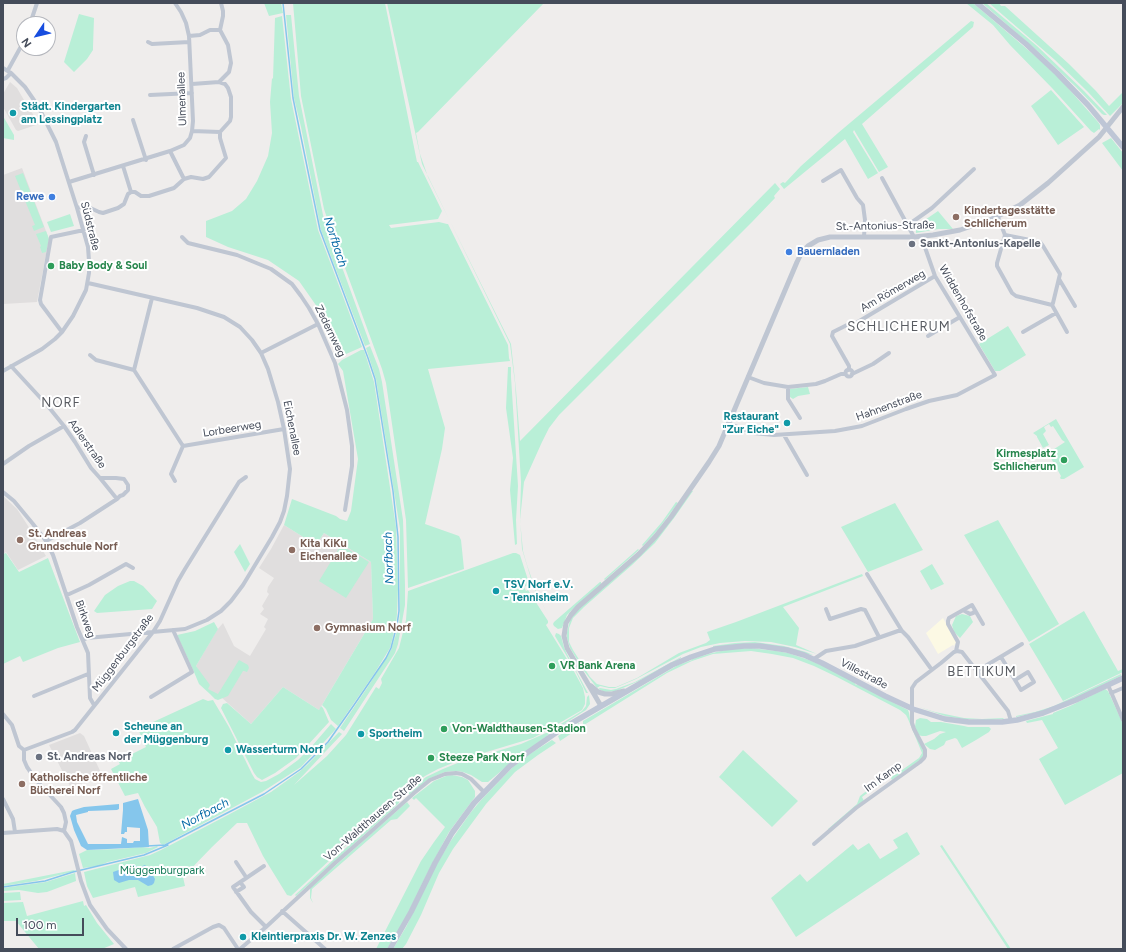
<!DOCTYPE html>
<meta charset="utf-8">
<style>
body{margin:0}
#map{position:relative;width:1126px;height:952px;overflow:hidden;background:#efedec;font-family:Figtree,sans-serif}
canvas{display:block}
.frame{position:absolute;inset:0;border:4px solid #454c5a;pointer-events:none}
.north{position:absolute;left:16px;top:16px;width:40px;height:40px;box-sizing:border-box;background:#fff;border:1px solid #b5b7bd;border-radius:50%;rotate:235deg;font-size:11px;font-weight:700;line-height:16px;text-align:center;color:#454c5a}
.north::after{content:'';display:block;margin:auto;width:14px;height:18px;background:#174ddf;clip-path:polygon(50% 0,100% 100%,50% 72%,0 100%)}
.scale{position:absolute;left:16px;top:918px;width:68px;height:18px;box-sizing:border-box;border:2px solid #454c5a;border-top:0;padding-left:5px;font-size:12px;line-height:14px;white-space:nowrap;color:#454c5a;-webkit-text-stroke:3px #fff;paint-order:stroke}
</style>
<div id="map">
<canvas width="1126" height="952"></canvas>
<div class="frame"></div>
<div class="north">N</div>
<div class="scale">100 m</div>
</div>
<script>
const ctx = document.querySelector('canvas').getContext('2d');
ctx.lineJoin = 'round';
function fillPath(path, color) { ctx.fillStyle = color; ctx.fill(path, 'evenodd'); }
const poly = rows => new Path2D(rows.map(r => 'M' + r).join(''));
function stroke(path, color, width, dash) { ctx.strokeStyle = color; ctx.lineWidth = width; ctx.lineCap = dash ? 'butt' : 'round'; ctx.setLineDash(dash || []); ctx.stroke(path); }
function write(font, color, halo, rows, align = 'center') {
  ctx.font = font + ' Figtree,sans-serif'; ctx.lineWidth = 4; ctx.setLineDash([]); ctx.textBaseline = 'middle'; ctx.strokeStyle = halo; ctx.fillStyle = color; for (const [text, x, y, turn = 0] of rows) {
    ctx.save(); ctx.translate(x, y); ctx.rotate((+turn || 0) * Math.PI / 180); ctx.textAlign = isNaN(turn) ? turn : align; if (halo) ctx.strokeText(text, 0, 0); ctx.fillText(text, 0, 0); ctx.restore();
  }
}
const commercial = poly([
 [943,618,956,642,954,646,953,645,938,654,926,633]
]);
const education = poly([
 [10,82,17,88,24,100,39,124,18,131,16,130,3,107,3,94],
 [22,168,49,239,37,302,3,304,3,175],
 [3,496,17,509,30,529,46,556,18,570,6,552,3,554],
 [284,525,316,545,324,533,371,562,373,619,319,710,283,687,251,724,221,697,208,690,196,666,217,630,223,623,234,646,250,656,266,629,264,627,268,619,260,614,264,609,262,606,269,594,267,592,268,587,274,578,259,568,271,549],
 [80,733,84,736,101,773,101,775,99,776,71,788,49,745]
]);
const green = poly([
 [264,3,281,3,283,13,269,16],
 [293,3,385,3,417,162,418,162,442,211,438,219,389,225,391,228,439,222,447,224,448,224,508,345,509,358,510,361,428,369,445,428,442,449,425,524,459,536,461,540,464,569,408,588,406,520,386,383,382,369,330,227,324,209,301,96],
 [387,3,544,3,418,132,416,133,420,154,428,177,511,344,516,390,520,441,775,183,780,189,774,196,775,198,752,222,559,415,549,428,542,442,524,482,520,520,523,551,527,565,537,594,551,620,535,590,532,582,522,549,520,518,521,482,515,383,510,344,422,164],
 [966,3,973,3,1041,61,1061,80,1098,122,1100,125,1100,130,1099,129,1094,133,1091,131,1052,88,1010,45,993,25],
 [982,3,986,3,1037,46,1084,91,1107,115,1104,115,1102,114,1076,87,1042,55],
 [989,3,999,3,1001,6,1005,6,1069,64,1096,91,1109,106,1123,92,1123,103,1110,116,1088,92,1055,60],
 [79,14,94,18,93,47,93,50,87,59,74,72,64,62],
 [286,15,291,15,299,96,323,215,370,344,365,346,321,230,301,127,294,98],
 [282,16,291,99,318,230,362,347,337,358,339,351,320,311,299,281,268,260,228,247,206,237,206,221,232,211,246,199,257,181,268,156,272,133,270,102,272,78,273,79,275,18],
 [971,21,974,22,973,27,862,124,888,167,879,172,854,130,853,132,878,173,868,179,845,139,784,189,780,184,783,182,785,183,801,166,838,133],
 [1051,90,1084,127,1058,145,1031,106],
 [3,116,14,135,14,140,3,138],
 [1111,138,1123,153,1123,171,1102,143],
 [23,173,44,227,34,231,32,226,35,225,15,176],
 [938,211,953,229,938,229,916,233,916,230,915,230,915,224,917,222,919,224],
 [70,214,74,226,51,232,47,222],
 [46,231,49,239,46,252,42,253,40,247,41,246,36,234],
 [1008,326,1026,355,1000,371,995,371,979,344],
 [370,346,379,369,382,382,403,520,405,585,405,605,398,644,395,653,344,731,340,728,367,688,391,650,399,625,400,611,400,529,376,379,366,348],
 [361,350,364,350,374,382,396,527,398,589,397,614,396,624,390,648,374,674,338,726,331,720,326,709,322,705,373,619,371,562,324,533,316,545,284,525,292,499,336,516,340,519,347,521,351,511,358,459,343,371,338,364,342,360],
 [508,367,511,367,511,377,518,486,516,520,517,544,515,545,510,490,513,458,506,408],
 [808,387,810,394,798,396,793,399,790,397,789,389],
 [1056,419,1084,467,1064,479,1061,479,1060,478,1061,476,1048,453,1065,442,1062,440,1053,426,1051,427,1049,424,1044,427,1046,431,1043,434,1049,445,1043,448,1037,437,1037,436,1033,433],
 [691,491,693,491,674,518,655,543,632,565,584,607,573,618,569,628,569,642,573,650,590,677,597,684,609,687,616,687,637,678,679,653,706,643,710,640,707,632,736,622,862,574,863,576,783,607,799,628,796,645,817,654,795,647,771,642,745,641,720,643,701,647,683,654,636,679,615,688,609,688,600,686,597,688,584,671,570,648,567,638,567,632,570,620,578,610,633,562],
 [676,502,678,503,657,531,643,546,642,545,662,522],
 [895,503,923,550,868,572,841,527],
 [998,520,1059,624,1029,642,964,535],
 [240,544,250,564,245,572,234,552],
 [341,545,369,562,346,598,319,581],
 [638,549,639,550,623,564,605,580,604,579],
 [6,553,19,572,48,558,80,642,58,648,23,662,20,656,3,664,3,554],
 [513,553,516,553,520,555,529,583,528,585,524,587,526,591,528,590,548,621,548,623,546,625,570,664,583,688,585,697,585,704,582,710,544,732,533,738,460,760,438,769,425,776,403,792,402,791,398,795,399,796,393,801,391,801,389,802,389,805,387,807,291,896,287,895,263,856,247,823,237,823,212,847,183,877,185,886,138,897,135,887,93,898,87,886,84,872,150,855,161,850,226,816,271,792,299,772,307,765,339,732,342,734,294,785,327,756,346,735,376,687,379,689,382,683,381,679,399,648,406,620,408,591],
 [932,564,944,584,931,590,920,571],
 [130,581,134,581,143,586,157,601,152,609,97,613,94,611,105,595,118,586],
 [600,582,601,582,601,584,571,611,567,615,562,628,558,629,554,626,553,624,554,622],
 [1084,611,1118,671,1123,669,1123,672,1063,701,1029,644],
 [962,614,970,616,973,622,960,638,954,632,952,625,956,616],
 [214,622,218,629,196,666,210,685,208,689,218,694,239,660,248,665,249,668,247,672,244,671,243,671,228,696,218,700,215,699,210,694,199,684,194,672,177,635,195,631],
 [556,633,559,634,561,636,564,647,567,654,588,693,586,693,576,672,555,636],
 [755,642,784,646,806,652,813,655,746,644,713,647,713,646,735,643],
 [751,648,776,651,788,653,809,660,821,665,854,682,856,685,857,684,908,710,909,713,911,725,922,747,924,754,922,759,892,780,890,776,862,797,864,801,829,830,828,829,857,804,860,796,890,773,895,775,919,758,922,753,908,719,906,715,900,710,837,677,814,666,793,658,772,654,751,651,713,654,692,661,667,673,584,725,583,724,583,721,678,665,692,660,692,659,712,653,730,649],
 [681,657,681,658,639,681,616,691,605,692,598,689,600,688,611,690,616,689,635,682],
 [1121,674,1121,676,1080,696,1047,710,1016,717,1016,716,1035,712,1054,706],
 [283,687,319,710,321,706,323,708,329,722,296,758,275,773,262,780,257,777,254,773,221,708,223,704,227,703,251,724],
 [1105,689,1108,691,1123,724,1123,773,1065,805,1039,759,1058,748,1042,720,1027,723,1026,721,1053,714,1053,713,1070,706],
 [589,695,590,704,586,710,556,729,506,767,488,782,482,782,471,775,463,772,457,771,445,772,429,779,410,794,404,794,426,777,443,769,460,762,521,744,546,733,582,711,586,706,587,697],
 [203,699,208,701,213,700,229,727,252,774,255,779,261,782,266,781,279,774,298,760,312,746,331,724,336,729,301,767,262,792,163,845,160,843,157,827,145,807,138,793,125,796,111,769,120,764,118,761,146,747,138,729],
 [919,707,935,712,964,718,982,719,1004,718,1003,719,991,720,963,719,945,716],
 [920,718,927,719,931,722,941,722,964,726,968,727,989,727,991,729,989,732,976,740,962,748,957,739,955,738,946,741,944,745,935,750,930,749,924,744,934,739,940,734,946,732,940,731,926,736,922,736,918,735,915,727,916,720],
 [579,723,581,727,560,741,558,736],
 [552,740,556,743,538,755,515,772,486,804,453,849,439,873,421,915,406,944,402,949,393,949,406,927,435,867,450,842,471,812,482,799,514,766,528,755],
 [743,750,798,801,772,827,719,777],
 [452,775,462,777,468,780,475,791,475,797,449,832,430,868,402,925,387,949,376,949,421,861,434,842,445,827,416,798,414,800,412,798,434,781,446,776],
 [400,798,399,803,393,809,296,896,295,895],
 [407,802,410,806,397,819,391,820,312,889,311,898,313,903,310,898,310,888],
 [907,832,920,854,796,937,771,898,800,874,807,882,853,844,858,850,869,843,880,859,898,848,893,840],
 [942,845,1011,949,1008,949,940,846],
 [157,846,158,847,146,853,108,862,98,866,83,868,79,854,87,850,118,849,142,847,150,848],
 [74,870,75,871,36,881,3,886,3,884],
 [75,873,76,881,47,892,38,893,19,890,3,891,3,888,46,882],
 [20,892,21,900,3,901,3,893],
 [83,901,84,906,86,905,97,923,114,944,102,949,39,949,16,921,3,921,3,903,23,902,27,916]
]);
const water = poly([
 [138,799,148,830,149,847,87,850,81,846,74,830,70,816,72,811,74,810,84,807,119,804,119,809,117,810,88,811,88,812,76,815,77,822,88,844,121,844,122,837,127,839,127,843,133,843,134,841,140,841,140,828,127,827,127,832,125,832,124,834,121,834,123,810,123,803],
 [133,865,140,867,145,865,150,870,155,879,154,883,152,885,148,886,138,880,129,880,119,883,114,880,113,872]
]);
const stream = poly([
 [147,846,165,845],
 [3,887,45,881,73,872,144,855,168,845,165,845,264,794,301,769,328,742,354,705,386,658,391,648,397,625,399,611,398,537,393,491,375,379,368,358,320,230,293,98,283,3]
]);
const minor = poly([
 [30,24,37,3],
 [220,30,223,16,223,11,221,3],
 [189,36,200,35,210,30,220,30,228,45,231,63,229,72,219,82],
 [148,42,152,44,189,42],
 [3,68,11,73,25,87,38,106,56,142,77,208,88,247,89,261,89,273,86,290,73,316,62,332,55,339,42,349,3,371],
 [8,70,24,41],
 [3,79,6,78,11,73],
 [192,84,219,82,225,84,228,88,231,97,231,117,230,121,220,132],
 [150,95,192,93],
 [133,120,146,160],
 [86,136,84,142,94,175],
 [882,178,914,237],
 [184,179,191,177,203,179,209,177,226,158,220,138,220,132,192,131],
 [823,181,841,170,857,198,863,205,865,220,864,237],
 [69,182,170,151,184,145,190,138,192,131,193,121,189,36,186,23,181,12,175,3],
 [131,192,135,192,141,196,149,196,174,188,184,179,170,151],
 [77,208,86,206,99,212,103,213,118,208,124,204,128,194,131,192,123,166],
 [998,217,1005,235,997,263,997,266,1012,293,1016,296,1052,305,1067,332],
 [908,225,932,208,974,169],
 [1005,235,1040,242,1043,246,1060,274,1053,303,1052,305],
 [182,237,188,243,237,255,271,269,292,284,301,296,309,308,318,324,335,363,347,410,352,446,352,466,345,510],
 [1059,279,1075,306],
 [62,332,41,304,40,300,51,237,84,230],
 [1023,332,1056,313],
 [928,336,960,317],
 [261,353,318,324],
 [90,355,96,360,134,370,183,446,171,474,175,481],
 [11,366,47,405,64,426,75,442,91,468,100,478],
 '845.5 373a3.5 3.5 0 1 1 7 0a3.5 3.5 0 1 1-7 0Z',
 [134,370,152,298],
 [849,370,849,366,832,336,833,332,847,325,856,323,935,276],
 [852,374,873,364,889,353],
 [748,377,764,383,788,387,816,384,825,381,841,374,845,374],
 [788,387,788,399,800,418],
 [728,423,753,433,774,435,835,431,862,426,906,409,929,401,957,395,995,375,935,276,921,236],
 [784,435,807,475],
 [183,446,284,429],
 [3,464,29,446,64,426],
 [3,492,14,501,33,524,46,541,53,555,77,627,88,653,90,698,94,705],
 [46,541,80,523,117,499,120,496,123,495,128,490,128,485,124,479,116,478,100,478,117,499],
 [867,574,902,631],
 [67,595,89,585,126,564,133,568],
 [826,609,830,619,861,609,865,610,879,637],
 [963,610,970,614,973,613,975,611],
 [83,640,87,638,185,629,207,620,221,611,231,601,243,585,272,537,280,522,284,511,287,496,290,469,284,429,278,402,268,369,261,353,252,340,240,327,224,317,197,308,88,283],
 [956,651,958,642,948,624,948,621,949,618,972,605,983,624],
 [1001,657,1015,680,1028,672,1034,682,1021,690,1015,680],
 [814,659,826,651,855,646,898,631,902,631,908,637,932,670],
 [977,671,1022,644],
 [1108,685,1123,720],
 [1111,693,1123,688],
 [34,696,88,674],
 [151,697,192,672,173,630],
 [3,714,12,725,19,746,24,750],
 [24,750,72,732,75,730,153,632,160,621,178,581,185,569,239,482,246,477],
 [24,750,24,760,27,767,36,780,61,807,64,813,66,822,64,831],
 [3,799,13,819,15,832],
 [64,831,71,841,81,881,90,905,107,929,126,949],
 [3,833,57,829,64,831],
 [814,844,856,808,920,762,924,758,925,756,925,750,914,729,912,723,912,688,916,682,941,663,954,652,957,651,962,652,1008,711,1011,721],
 [236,862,246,877],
 [264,866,233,887,251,912,266,927],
 [236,892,244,887,240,882],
 [282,911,325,949],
 [173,949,213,927,219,925,224,928,238,949],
 [240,949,266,927,335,863,366,836,414,793,430,780,445,774,456,773,462,774,471,779,484,792]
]);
const tertiary = poly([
 [591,686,598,692,605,694,612,694,624,691],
 [601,706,567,648,564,636,566,623,571,615,578,607,639,554,656,536,671,517,709,462,719,446,797,262,802,252,808,246,818,240,830,237,914,237,933,235,960,230,992,219,1020,205,1048,183,1099,137,1123,107]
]);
const secondary = poly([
 [977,3,1026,44,1057,73,1088,105,1123,147],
 [390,949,411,912,435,863,452,833,474,803,510,766,527,753,560,730,672,665,691,657,715,649,744,646,760,646,787,650,804,655,822,663,885,696,913,709,945,719,969,722,1002,722,1017,720,1043,713,1076,700,1123,678]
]);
const markers = [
 [13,113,4,"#0f9aa8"],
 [52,197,4,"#3f7fe0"],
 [956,217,4,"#8d6e63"],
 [912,244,4,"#6b7280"],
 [789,252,4,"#3f7fe0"],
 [51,266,4,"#2e9e5b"],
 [787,423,4,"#0f9aa8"],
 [1064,460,4,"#2e9e5b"],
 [20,540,4,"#8d6e63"],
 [292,550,4,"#8d6e63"],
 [496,591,4,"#0f9aa8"],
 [317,628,4,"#8d6e63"],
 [552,666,4,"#2e9e5b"],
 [444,729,4,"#2e9e5b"],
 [116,733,4,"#0f9aa8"],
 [361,734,4,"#0f9aa8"],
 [228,750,4,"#0f9aa8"],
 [39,757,4,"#6b7280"],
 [431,758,4,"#2e9e5b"],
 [22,784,4,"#8d6e63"],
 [243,937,4,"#0f9aa8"]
];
const streetNames = [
 ["Ulmenallee",182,99,-92],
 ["Südstraße",90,226,76],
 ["St.-Antonius-Straße",885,226,-1],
 ["Am Römerweg",893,291,-30],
 ["Widdenhofstraße",963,303,60],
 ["Zedernweg",330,331,64],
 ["Hahnenstraße",889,406,-20],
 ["Eichenallee",292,428,79],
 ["Lorbeerweg",232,429,-9],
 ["Adlerstraße",87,444,55],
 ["Birkweg",85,619,70],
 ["Müggenburgstraße",123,653,-53],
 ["Villestraße",864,674,28],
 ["Im Kamp",883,777,-36],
 ["Von-Waldthausen-Straße",373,818,-41]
];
const cultureNames = [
 ["Städt. Kindergarten",21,107],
 ["am Lessingplatz",21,120],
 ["Restaurant",779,417,"right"],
 ["\"Zur Eiche\"",779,430,"right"],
 ["TSV Norf e.V.",504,585],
 ["- Tennisheim",504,598],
 ["Scheune an",124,727],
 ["der Müggenburg",124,740],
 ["Sportheim",369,734],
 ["Wasserturm Norf",236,750],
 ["Kleintierpraxis Dr. W. Zenzes",251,937]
];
const shopNames = [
 ["Rewe",44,197],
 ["Bauernladen",797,252,"left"]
];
const educationNames = [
 ["Kindertagesstätte",964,211],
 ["Schlicherum",964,224],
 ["St. Andreas",28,534],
 ["Grundschule Norf",28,547],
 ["Kita KiKu",300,544],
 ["Eichenallee",300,557],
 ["Gymnasium Norf",325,628],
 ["Katholische öffentliche",30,778],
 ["Bücherei Norf",30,791]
];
const worshipNames = [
 ["Sankt-Antonius-Kapelle",920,244],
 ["St. Andreas Norf",47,757]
];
const leisureNames = [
 ["Baby Body & Soul",59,266],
 ["Kirmesplatz",1056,454,"right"],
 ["Schlicherum",1056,467,"right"],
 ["VR Bank Arena",560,666],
 ["Von-Waldthausen-Stadion",452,729],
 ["Steeze Park Norf",439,758]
];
const parkNames = [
 ["Müggenburgpark",162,871]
];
const waterNames = [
 ["Norfbach",335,242,72],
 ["Norfbach",389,558,-92],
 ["Norfbach",205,814,-28]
];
const quarterNames = [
 ["SCHLICHERUM",899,327],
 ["NORF",61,403],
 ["BETTIKUM",982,672]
];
fillPath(commercial, '#fcf9e4');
fillPath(education, '#e0dede');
fillPath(green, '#b9efd7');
fillPath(water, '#85c6ec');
stroke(stream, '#85c6ec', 1.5);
stroke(minor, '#bfc6d2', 4);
stroke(tertiary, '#bfc6d2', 5);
stroke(secondary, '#bec6d6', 5.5);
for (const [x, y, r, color] of markers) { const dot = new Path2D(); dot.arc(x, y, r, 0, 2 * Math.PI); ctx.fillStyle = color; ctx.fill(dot); stroke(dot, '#fff', 1.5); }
write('11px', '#454c5a', '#fff', streetNames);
write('bold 11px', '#0d838f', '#fff', cultureNames, 'left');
write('bold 11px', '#366cbe', '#fff', shopNames, 'right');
write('bold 11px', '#785e54', '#fff', educationNames, 'left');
write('bold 11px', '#5b616d', '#fff', worshipNames, 'left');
write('bold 11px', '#27864d', '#fff', leisureNames, 'left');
write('11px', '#157b59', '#fff', parkNames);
write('italic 12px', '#0a6ca7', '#fff', waterNames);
ctx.letterSpacing = '1px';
write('13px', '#595c62', '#fff', quarterNames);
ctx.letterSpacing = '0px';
</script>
